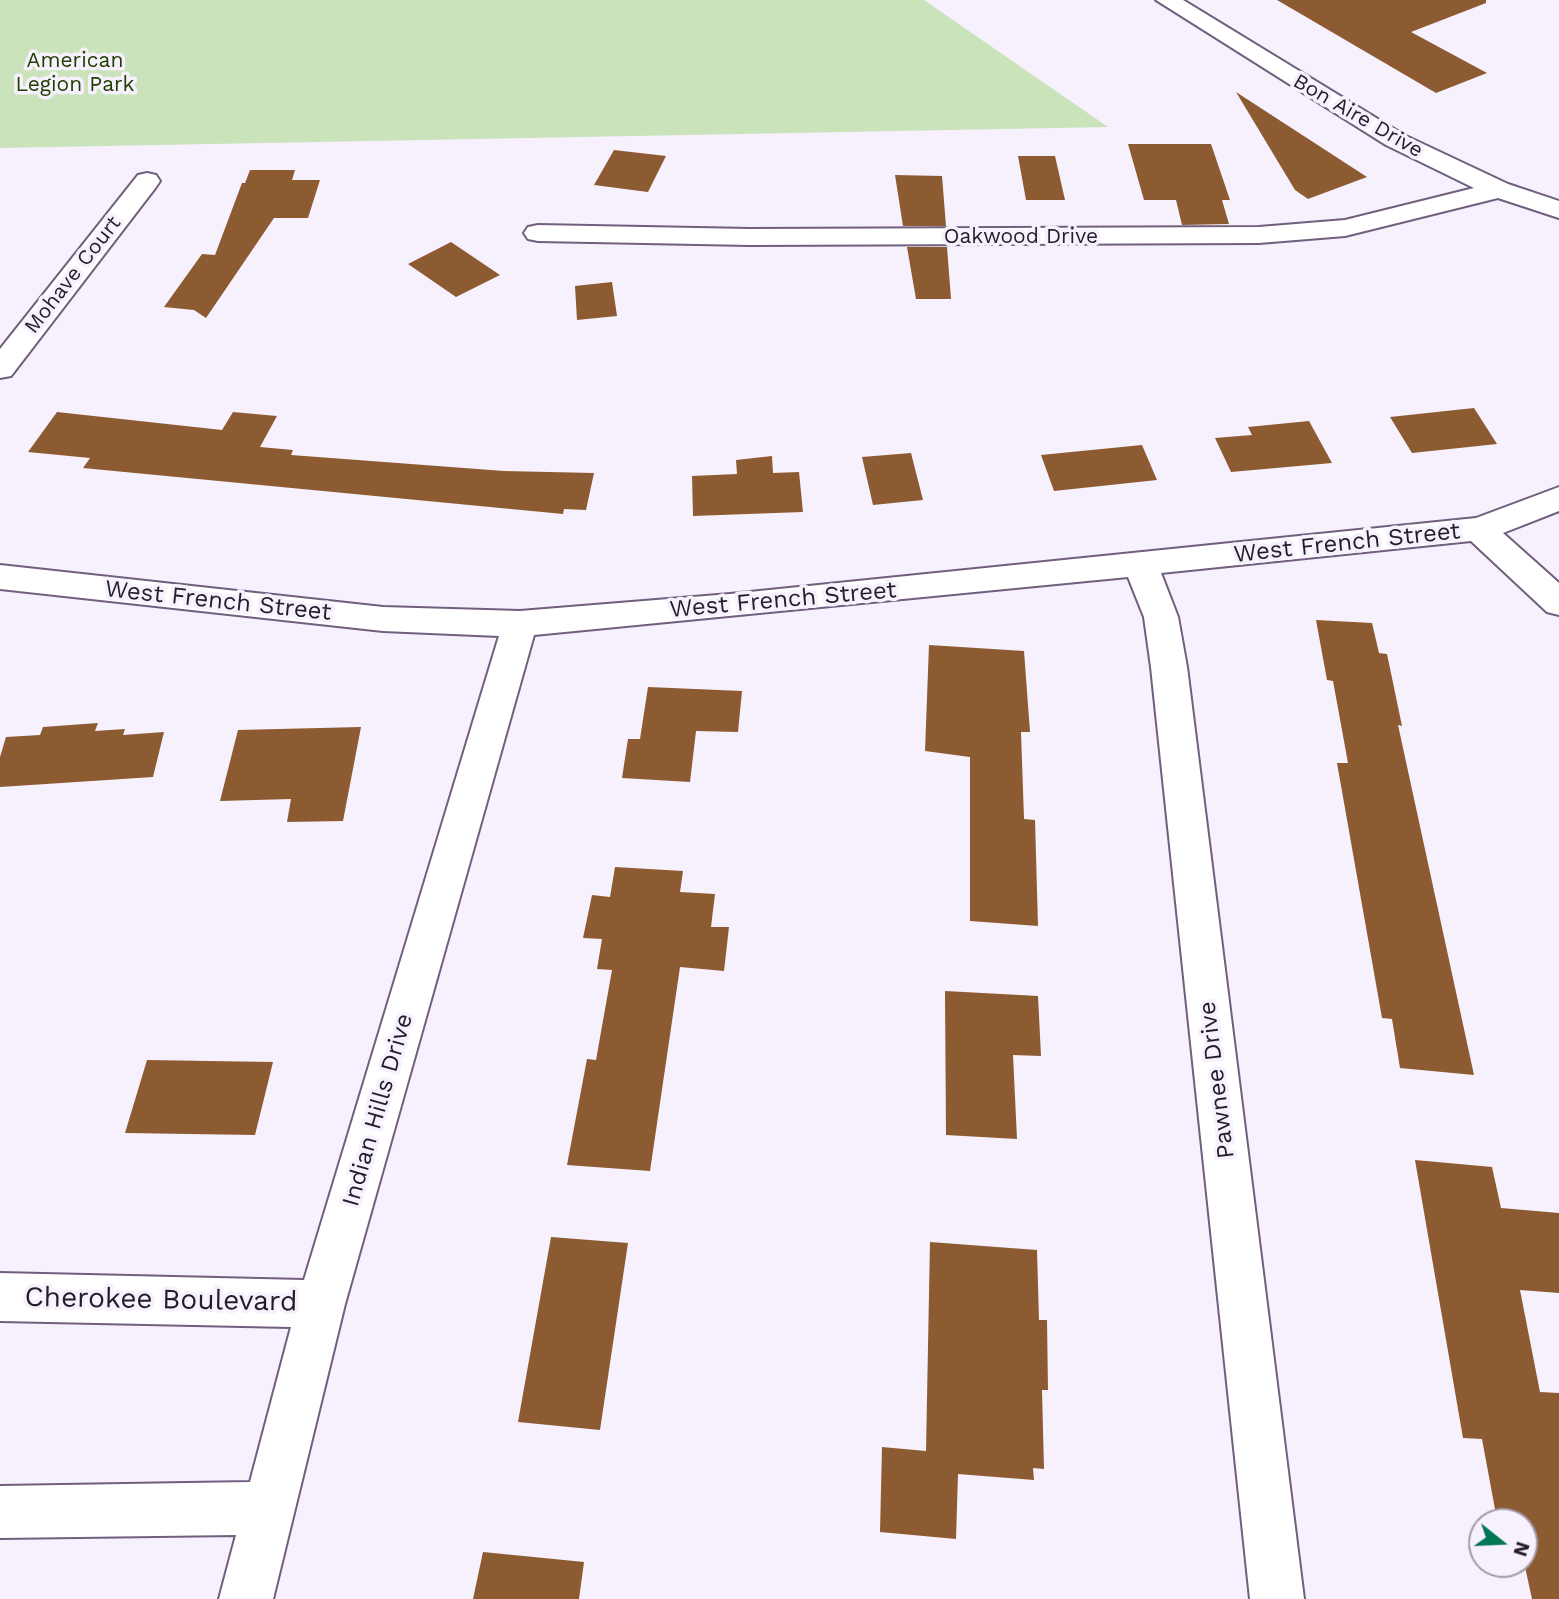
<!DOCTYPE html>
<style>
body{margin:0}
#map{position:relative;width:1559px;height:1599px;overflow:hidden;background:#f7f0fd;font-family:"Work Sans",sans-serif}
canvas{display:block}
.north{position:absolute;left:1468px;top:1508px;width:70px;height:70px;box-sizing:border-box;background:#f7f0fd;border:2px solid #a39ca8;border-radius:50%;rotate:108deg;font-size:19px;font-weight:700;line-height:28px;text-align:center;color:#241d29}
.north::after{content:'';display:block;margin:auto;width:24px;height:32px;background:#027753;clip-path:polygon(50% 0,100% 100%,50% 72%,0 100%)}
</style>
<div id="map">
<canvas width="1559" height="1599"></canvas>
<div class="north">N</div>
</div>
<script>
const ctx = document.querySelector('canvas').getContext('2d');
ctx.lineJoin = 'round';
function fillPath(path, color) { ctx.fillStyle = color; ctx.fill(path, 'evenodd'); }
const poly = rows => new Path2D(rows.map(r => 'M' + r).join(''));
function stroke(path, color, width, dash) { ctx.strokeStyle = color; ctx.lineWidth = width; ctx.lineCap = dash ? 'butt' : 'round'; ctx.setLineDash(dash || []); ctx.stroke(path); }
function write(font, color, halo, rows, align = 'center') {
  ctx.font = font + ' "Work Sans",sans-serif'; ctx.lineWidth = 7; ctx.setLineDash([]); ctx.textBaseline = 'middle'; ctx.strokeStyle = halo; ctx.fillStyle = color; for (const [text, x, y, turn = 0] of rows) {
    ctx.save(); ctx.translate(x, y); ctx.rotate((+turn || 0) * Math.PI / 180); ctx.textAlign = isNaN(turn) ? turn : align; if (halo) ctx.strokeText(text, 0, 0); ctx.fillText(text, 0, 0); ctx.restore();
  }
}
const green = poly([
 [0,0,924,0,1108,127,0,148]
]);
const building = poly([
 [1277,0,1486,0,1486,3,1411,32,1487,73,1436,93],
 [1236,92,1367,177,1308,199,1295,190],
 [1128,144,1211,144,1230,200,1222,200,1229,224,1182,225,1176,200,1144,200],
 [614,150,666,156,648,192,594,185],
 [1018,156,1055,156,1065,200,1026,200],
 [250,170,295,170,292,180,320,180,308,218,274,218,206,318,194,310,164,307,202,254,215,255,242,183,245,183],
 [895,175,942,176,946,226,903,226],
 [451,242,500,275,456,297,408,264],
 [907,247,947,247,951,299,916,299],
 [612,282,617,316,577,320,575,286],
 [1474,408,1497,444,1412,453,1390,417],
 [57,412,222,430,233,412,277,416,260,447,293,450,291,455,504,471,594,473,586,510,564,509,563,514,83,468,90,458,28,452],
 [1309,421,1332,463,1231,472,1215,438,1252,435,1248,427],
 [1142,445,1157,480,1054,491,1041,455],
 [911,453,923,500,873,505,862,457],
 [772,456,773,473,799,472,803,512,693,516,692,476,737,474,736,460],
 [1316,620,1372,623,1379,653,1387,654,1402,726,1398,725,1474,1075,1400,1068,1392,1019,1382,1018,1337,763,1348,763,1333,681,1327,680],
 [929,645,1024,651,1030,732,1021,732,1024,819,1035,820,1038,926,970,921,970,757,925,751],
 [648,687,742,691,738,732,696,731,690,782,622,778,628,739,640,739],
 [98,723,95,731,125,729,123,735,164,732,153,777,0,787,0,757,6,737,40,735,43,727],
 [361,727,343,821,287,822,291,799,220,801,238,730],
 [615,867,683,871,680,892,715,894,711,927,729,927,724,971,680,967,650,1171,567,1165,587,1059,596,1060,612,970,597,969,602,939,583,938,592,895,610,897],
 [945,991,1038,996,1041,1056,1013,1055,1017,1139,946,1135],
 [147,1060,273,1062,255,1135,125,1133],
 [1415,1160,1492,1167,1501,1208,1559,1213,1559,1293,1520,1290,1540,1392,1559,1393,1559,1599,1532,1599,1524,1562,1524,1522,1497,1520,1482,1439,1463,1438],
 [551,1237,628,1243,600,1430,518,1422],
 [930,1242,1037,1250,1039,1320,1047,1320,1048,1390,1042,1390,1044,1469,1033,1468,1034,1480,958,1474,956,1539,880,1532,882,1447,926,1451],
 [483,1552,584,1562,579,1599,473,1599]
]);
const minor = poly([
 [1156,0,1183,0,1404,135,1508,184,1559,201,1559,218,1498,198,1345,236,1259,243,750,245,538,241,528,239,524,233,528,227,538,225,750,229,1259,227,1345,220,1474,188,1386,145,1156,0],
 [147,173,156,175,160,181,156,187,11,376,0,378,0,349,138,175,147,173],
 [1559,487,1559,511,1503,533,1559,583,1559,615,1547,612,1471,541,1161,573,1178,617,1187,667,1304,1599,1250,1599,1151,667,1144,617,1128,577,534,635,345,1304,273,1599,219,1599,236,1535,0,1538,0,1486,250,1482,291,1327,0,1321,0,1273,304,1280,499,636,383,631,0,589,0,565,383,607,520,611,730,594,1476,518,1559,487]
]);
const farParknames = [
 ["American",75,61],
 ["Legion Park",75,85]
];
const farStreetnames = [
 ["Bon Aire Drive",1358,116,30],
 ["Oakwood Drive",1021,237],
 ["Mohave Court",73,275,-52]
];
const streetNames = [
 ["West French Street",1347,543,-6],
 ["West French Street",783,600,-5],
 ["West French Street",218,601,6],
 ["Pawnee Drive",1217,1080,-97],
 ["Indian Hills Drive",378,1110,-74]
];
const nearStreetnames = [
 ["Cherokee Boulevard",161,1300,1]
];
fillPath(green, '#cae3bb');
fillPath(building, '#8d5b32');
stroke(minor, '#715f7d', 4);
fillPath(minor, '#fff');
write('21px', '#203e00', '#f7f0fd', farParknames);
write('21px', '#241d29', '#f7f0fd', farStreetnames);
write('24px', '#241d29', '#f7f0fd', streetNames);
write('28px', '#241d29', '#f7f0fd', nearStreetnames);
</script>
